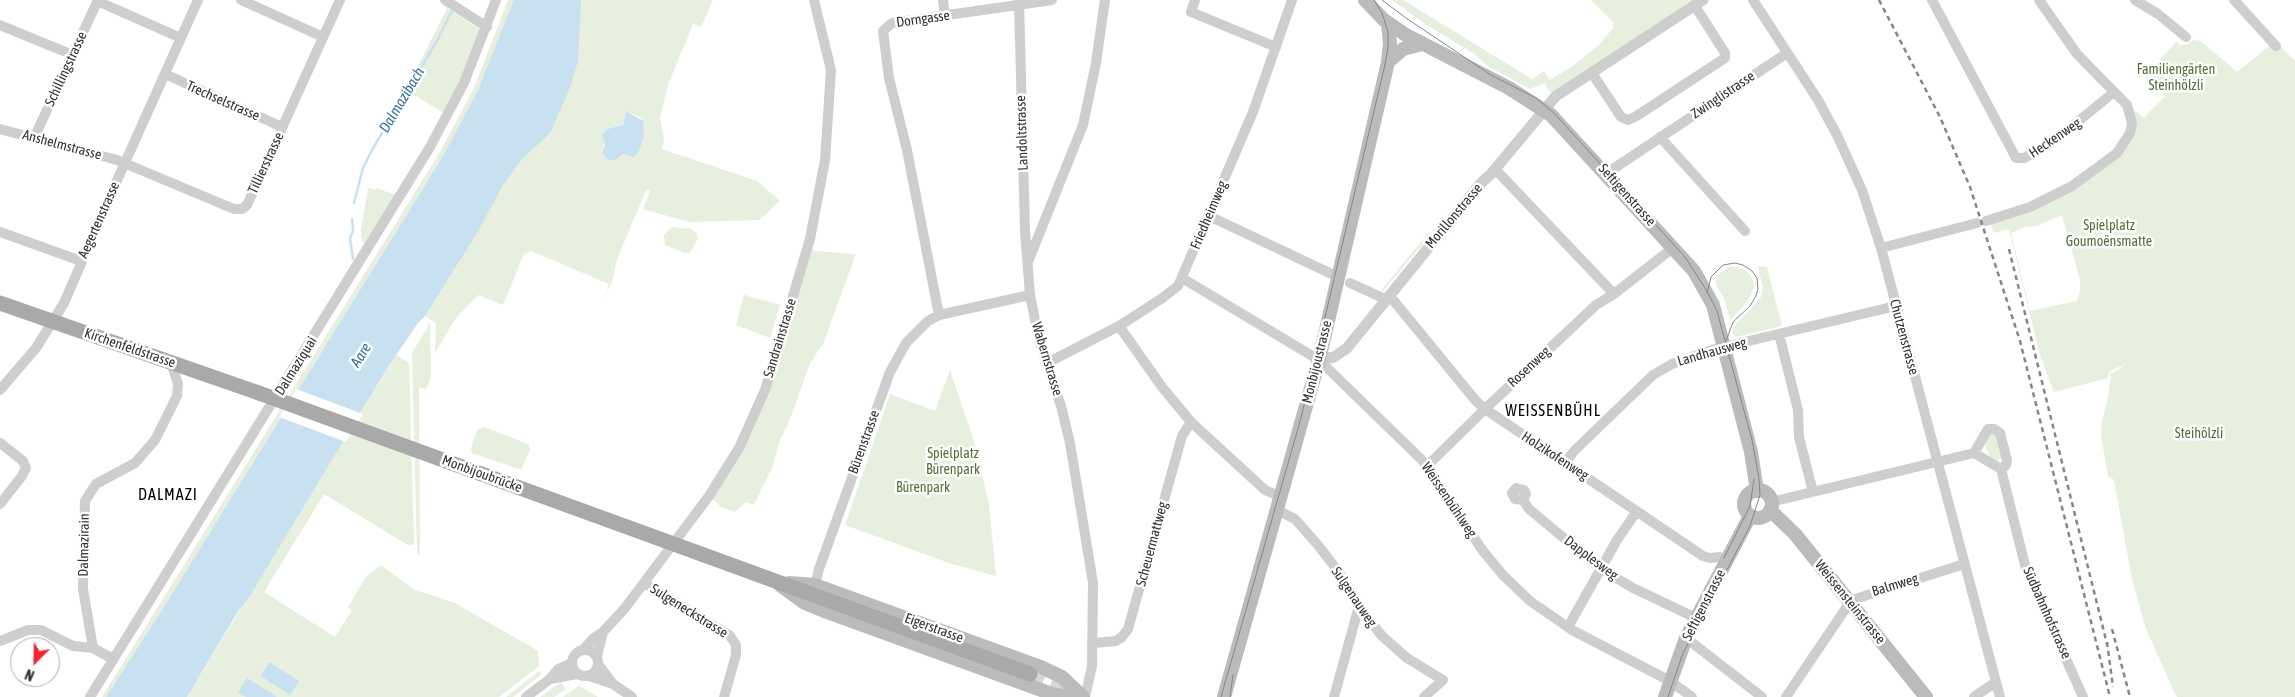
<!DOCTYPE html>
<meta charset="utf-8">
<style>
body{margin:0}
#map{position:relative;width:2295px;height:697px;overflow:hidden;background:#fff;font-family:"Asap Condensed",sans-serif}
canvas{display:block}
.north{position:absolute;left:10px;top:637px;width:50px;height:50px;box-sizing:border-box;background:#fff;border:1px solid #adadad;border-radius:50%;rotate:203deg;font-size:14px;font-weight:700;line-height:20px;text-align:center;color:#313131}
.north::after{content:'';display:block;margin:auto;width:18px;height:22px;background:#f52630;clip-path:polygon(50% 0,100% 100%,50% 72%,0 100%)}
</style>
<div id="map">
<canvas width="2295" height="697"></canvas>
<div class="north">N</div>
</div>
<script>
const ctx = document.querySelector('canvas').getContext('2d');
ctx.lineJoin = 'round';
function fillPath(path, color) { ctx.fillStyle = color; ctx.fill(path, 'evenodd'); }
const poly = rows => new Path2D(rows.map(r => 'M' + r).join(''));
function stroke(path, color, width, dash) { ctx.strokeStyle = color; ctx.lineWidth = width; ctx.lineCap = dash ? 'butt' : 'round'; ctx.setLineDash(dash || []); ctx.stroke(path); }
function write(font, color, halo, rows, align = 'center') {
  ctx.font = font + ' "Asap Condensed",sans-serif'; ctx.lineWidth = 5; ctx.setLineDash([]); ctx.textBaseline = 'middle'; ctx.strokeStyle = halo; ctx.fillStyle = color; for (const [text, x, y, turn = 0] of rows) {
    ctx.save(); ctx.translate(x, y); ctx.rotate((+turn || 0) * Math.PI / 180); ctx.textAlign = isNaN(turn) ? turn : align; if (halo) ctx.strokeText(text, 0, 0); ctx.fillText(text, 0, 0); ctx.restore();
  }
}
const green = poly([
 [508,0,514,0,513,5,478,90,443,156,165,605,106,697,102,697,440,152,474,88],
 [572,0,713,0,701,27,693,24,668,85,660,118,664,139,662,149,757,181,780,201,759,220,689,222,643,209,650,191,646,190,616,262,613,279,605,297,609,284,531,251,524,254,503,305,478,295,456,318,435,353,436,323,425,316,476,235],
 [626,111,642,119,644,137,632,157,623,154,616,160,608,160,602,153,607,129,623,125],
 [1392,0,1403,0,1532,79,1544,71,1550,80,1570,68,1599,45,1613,28,1613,22,1591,0,1695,0,1554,92,1550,92,1545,83,1530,89,1486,65,1476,55,1422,22],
 [447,8,481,30,461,82,444,113,406,90],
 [2193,40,2201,41,2237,72,2275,41,2295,61,2295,697,2177,697,2175,694,2145,626,2132,579,2114,480,2108,476,2101,436,2102,420,2107,403,2111,377,2110,374,2128,363,2112,370,2109,373,2108,378,2054,392,2040,355,2009,229,1994,233,1991,224,2011,218,2117,153,2133,111,2137,112,2144,118,2165,96,2145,76,2176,42,2180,45,2186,45],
 [2062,215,2080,280,2080,291,2077,301,2030,311,2011,233,2024,227,2036,226],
 [368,188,375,190,376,188,396,195,365,243,362,241,361,230],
 [672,227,691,229,696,233,698,239,690,252,685,253,665,245,664,235],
 [1429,232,1431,234,1383,291,1382,289],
 [808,248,816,251,856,254,823,344,810,363,790,419,780,440,772,468,761,490,754,505,746,502,735,512,721,507,710,496,749,430],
 [1759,266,1767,267,1782,326,1736,337,1732,333,1733,328,1761,297,1763,287,1758,269],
 [1729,267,1737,267,1746,270,1752,278,1754,286,1748,301,1730,320,1725,301,1715,282,1721,272],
 [744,295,780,305,770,338,736,325],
 [430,323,431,377,426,389,419,387,420,555,417,553,412,353],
 [396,355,409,363,414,545,408,545,324,494,264,592,335,637,352,610,348,607,366,577,381,565,413,589,455,603,538,651,539,666,499,697,187,697],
 [950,370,974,441,989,504,996,576,949,563,845,525,890,394,935,411],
 [484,427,528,444,530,449,521,470,472,453,471,448,477,430],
 [1992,433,1997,436,2002,458,1996,461,1990,457,1986,448,1986,440],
 [539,671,542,674,513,697,506,697],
 [561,682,566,689,554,697,540,697],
 [579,686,598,697,563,697]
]);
const water = poly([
 [514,0,581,0,578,61,570,88,550,133,521,160,503,185,476,235,425,316,418,323,390,364,248,599,239,610,187,697,106,697,165,605,443,156,478,90],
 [626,111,643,121,644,137,638,153,633,157,623,154,616,160,608,160,602,153,605,144,602,135,607,129,623,125],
 [269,662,299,681,290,695,261,676],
 [247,678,276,696,276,697,246,697,238,692]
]);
const pier = poly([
 [296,389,363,414,346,442,279,417]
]);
const stream = poly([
 [354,203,363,168,372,150,437,41,453,8],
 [352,219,353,231,350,238,353,259]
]);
const primaryTunnel = poly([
 [1030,674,1082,697]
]);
const minor = poly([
 [241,0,323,37],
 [445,0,487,27],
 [943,0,945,16],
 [1019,0,1025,231,1030,295,1039,340,1061,406,1070,443,1093,583,1092,666,1085,697],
 [1195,0,1191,12,1276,47],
 [1753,0,1818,100,1837,135,1862,190,1881,248,2000,697],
 [1932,0,2016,158,2024,158,2053,142,2114,92],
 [2135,0,2158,14,2186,37],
 [2234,0,2276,46],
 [97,1,181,38],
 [0,25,73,55],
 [1592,73,1621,117,1628,120,1635,117,1725,58,1725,53,1695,6],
 [165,74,282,127],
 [0,129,117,160,234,209,242,209,247,205,340,0],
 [1660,137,1745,231],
 [34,138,98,0],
 [1495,169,1614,294],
 [1607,173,1787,53],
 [1209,216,1338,277],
 [1986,221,2030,207,2072,186,2117,153,2130,133,2132,123,2127,105,2077,54,2039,0],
 [0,232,81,261],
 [1881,248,1977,223],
 [1028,262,1083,125,1096,63,1105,0],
 [1182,278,1319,360,1422,460,1483,551,1503,575,1530,601,1572,630,1670,681,1692,697],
 [1350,283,1385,299],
 [1389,295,1476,401,1485,409,1703,556,1710,558,1720,557,1727,560],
 [939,315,907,150,889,78,883,31,892,23,1052,0],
 [1119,326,1162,387,1191,422,1265,490,1281,497],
 [1779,334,1798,410,1799,437,1813,492],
 [1047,363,1119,326,1161,299,1178,286,1253,112,1292,0],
 [0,390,36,348,64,303,119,176,198,0],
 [1988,429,1994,429,2000,433,2007,460,2006,465,2001,469,1974,453,1988,429],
 [0,443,23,461,26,468,22,476,0,504],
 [1565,463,1574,451,1653,375,1672,364,1715,349,1896,306],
 [1427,466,1485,409,1596,305,1614,294,1674,247],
 [2001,469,2026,569,2083,697],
 [1523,500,1526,494,1524,490,1516,488,1512,493,1515,499,1523,500,1529,509,1601,569,1633,588,1696,618],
 [1771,502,1974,453],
 [1277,510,1295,519,1317,544,1338,571,1365,615,1382,636,1407,658,1443,680,1424,697],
 [644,583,729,635,733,640,736,645,736,655,724,697],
 [815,585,819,569,890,372,906,343,928,321,939,315,1030,295],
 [1568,627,1617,540,1637,511],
 [1686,638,1762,697],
 [0,641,28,630,41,630,73,646,93,648,113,659],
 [1094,643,1116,641,1122,637,1128,629,1182,436,1191,422],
 [93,648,83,589,85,501,96,484,135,463,155,440,177,396,178,384,171,362],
 '572 663a13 13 0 1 1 26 0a13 13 0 1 1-26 0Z',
 [583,650,594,638,603,632,625,608,709,496,739,448,765,390,810,239,825,160,831,70,814,0],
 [597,656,603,632],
 [598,664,613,684,632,697],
 [589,676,613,684],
 [550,679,577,674],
 [90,697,430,147,464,83,496,0],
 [526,697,550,679,558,669,572,663],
 [1334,697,1359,606],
 [1786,697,1846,608,1855,599,1964,564],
 [1974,697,1996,682]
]);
const tertiary = poly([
 [1319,360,1334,357,1347,348,1481,183,1491,174,1556,96,1703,0]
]);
const secondary = poly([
 [1365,0,1384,20,1406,35,1509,88,1551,115,1694,271,1713,305,1751,452,1757,491],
 [1388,62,1403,49,1422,44],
 '1744 504a14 14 0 1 1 28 0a14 14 0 1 1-28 0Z',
 [1770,510,1795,534,1926,697],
 [789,583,815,585,1041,667,1062,677,1083,697],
 [780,585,805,603,827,612,1055,695,1073,697],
 [1224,697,1319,360,1388,62,1390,44,1388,23],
 [1665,697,1686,638,1750,516]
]);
const primary = poly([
 [0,303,259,393],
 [704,555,1030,674]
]);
const tram = poly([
 [1382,0,1406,18,1491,75,1536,98,1554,113,1685,257,1707,291,1717,311,1752,440,1759,478,1760,495,1750,526,1683,653,1668,697],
 [1707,293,1711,277,1723,265,1735,263,1743,265,1752,271,1757,278,1758,289,1756,296,1750,306,1733,322,1726,341],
 [1314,389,1323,360,1330,326],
 [1724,558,1750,506,1754,479],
 [1221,697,1301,418,1384,69,1388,48,1388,32,1382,13,1374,0],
 [1230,697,1233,675]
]);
const rail = poly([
 [1879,0,1940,117,1970,187,2020,341,2110,697],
 [2009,249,2108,648],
 [2112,629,2130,697],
 [2107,642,2113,687]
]);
const primaryBridge = poly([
 [259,393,704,555]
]);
const streetNames = [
 ["Dorngasse",923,19,-8],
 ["Schillingstrasse",66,69,-65],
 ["Zwinglistrasse",1723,95,-34],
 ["Trechselstrasse",223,101,24],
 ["Landoltstrasse",1022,133,-92],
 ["Heckenweg",2055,138,-34],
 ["Anshelmstrasse",62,145,15],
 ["Tillierstrasse",266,163,-65],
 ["Seftigenstrasse",1627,195,48],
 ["Friedheimweg",1209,215,-67],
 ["Morillonstrasse",1454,216,-50],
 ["Aegertenstrasse",99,220,-66],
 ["Chutzenstrasse",1904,337,75],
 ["Sandrainstrasse",780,338,-73],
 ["Kirchenfeldstrasse",130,348,19],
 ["Landhausweg",1712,352,-16],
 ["Wabernstrasse",1047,359,73],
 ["Monbijoustrasse",1317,362,-76],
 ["Dalmaziquai",296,366,-58],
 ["Rosenweg",1529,367,-43],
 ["Bürenstrasse",864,442,-70],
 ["Holzikofenweg",1555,456,33],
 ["Monbijoubrücke",482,474,20],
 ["Weissenbühlweg",1449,500,56],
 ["Scheuermattweg",1152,544,-75],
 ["Dalmazirain",84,545,-89],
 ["Dapplesweg",1591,558,37],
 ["Balmweg",1895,585,-17],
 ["Sulgenauweg",1354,597,56],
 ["Weissensteinstrasse",1850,602,51],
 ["Seftigenstrasse",1704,605,-63],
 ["Sulgeneckstrasse",689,611,32],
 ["Südbahnhofstrasse",2047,613,66],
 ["Eigerstrasse",934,628,20]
];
const parkNames = [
 ["Familiengärten",2176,70],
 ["Steinhölzli",2176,86],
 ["Spielplatz",2109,226],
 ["Goumoënsmatte",2109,242],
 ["Steihölzli",2199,434],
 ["Spielplatz",953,454],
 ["Bürenpark",953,470],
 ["Bürenpark",923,488]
];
const waterNames = [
 ["Dalmazibach",402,100,-59],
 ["Aare",361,355,-58]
];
const quarterNames = [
 ["WEISSENBÜHL",1553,411],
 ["DALMAZI",168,495]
];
fillPath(green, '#e7efde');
fillPath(water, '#c9e0f0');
fillPath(pier, '#fff');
stroke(stream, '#c9e0f0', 2.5);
stroke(primaryTunnel, '#d6d6d6', 15, [15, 8]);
stroke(minor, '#cecece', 10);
stroke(tertiary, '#cecece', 11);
stroke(secondary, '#bbb', 14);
stroke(primary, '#a9a9a9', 15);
stroke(tram, '#868686', 1);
stroke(rail, '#868686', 2.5, [5, 4]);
stroke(primaryBridge, '#a9a9a9', 15);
write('14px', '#313131', '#fff', streetNames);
write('14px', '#527139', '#fff', parkNames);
write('italic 15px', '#36729b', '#fff', waterNames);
ctx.letterSpacing = '1px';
write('16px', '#000', '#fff', quarterNames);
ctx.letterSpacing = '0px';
</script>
